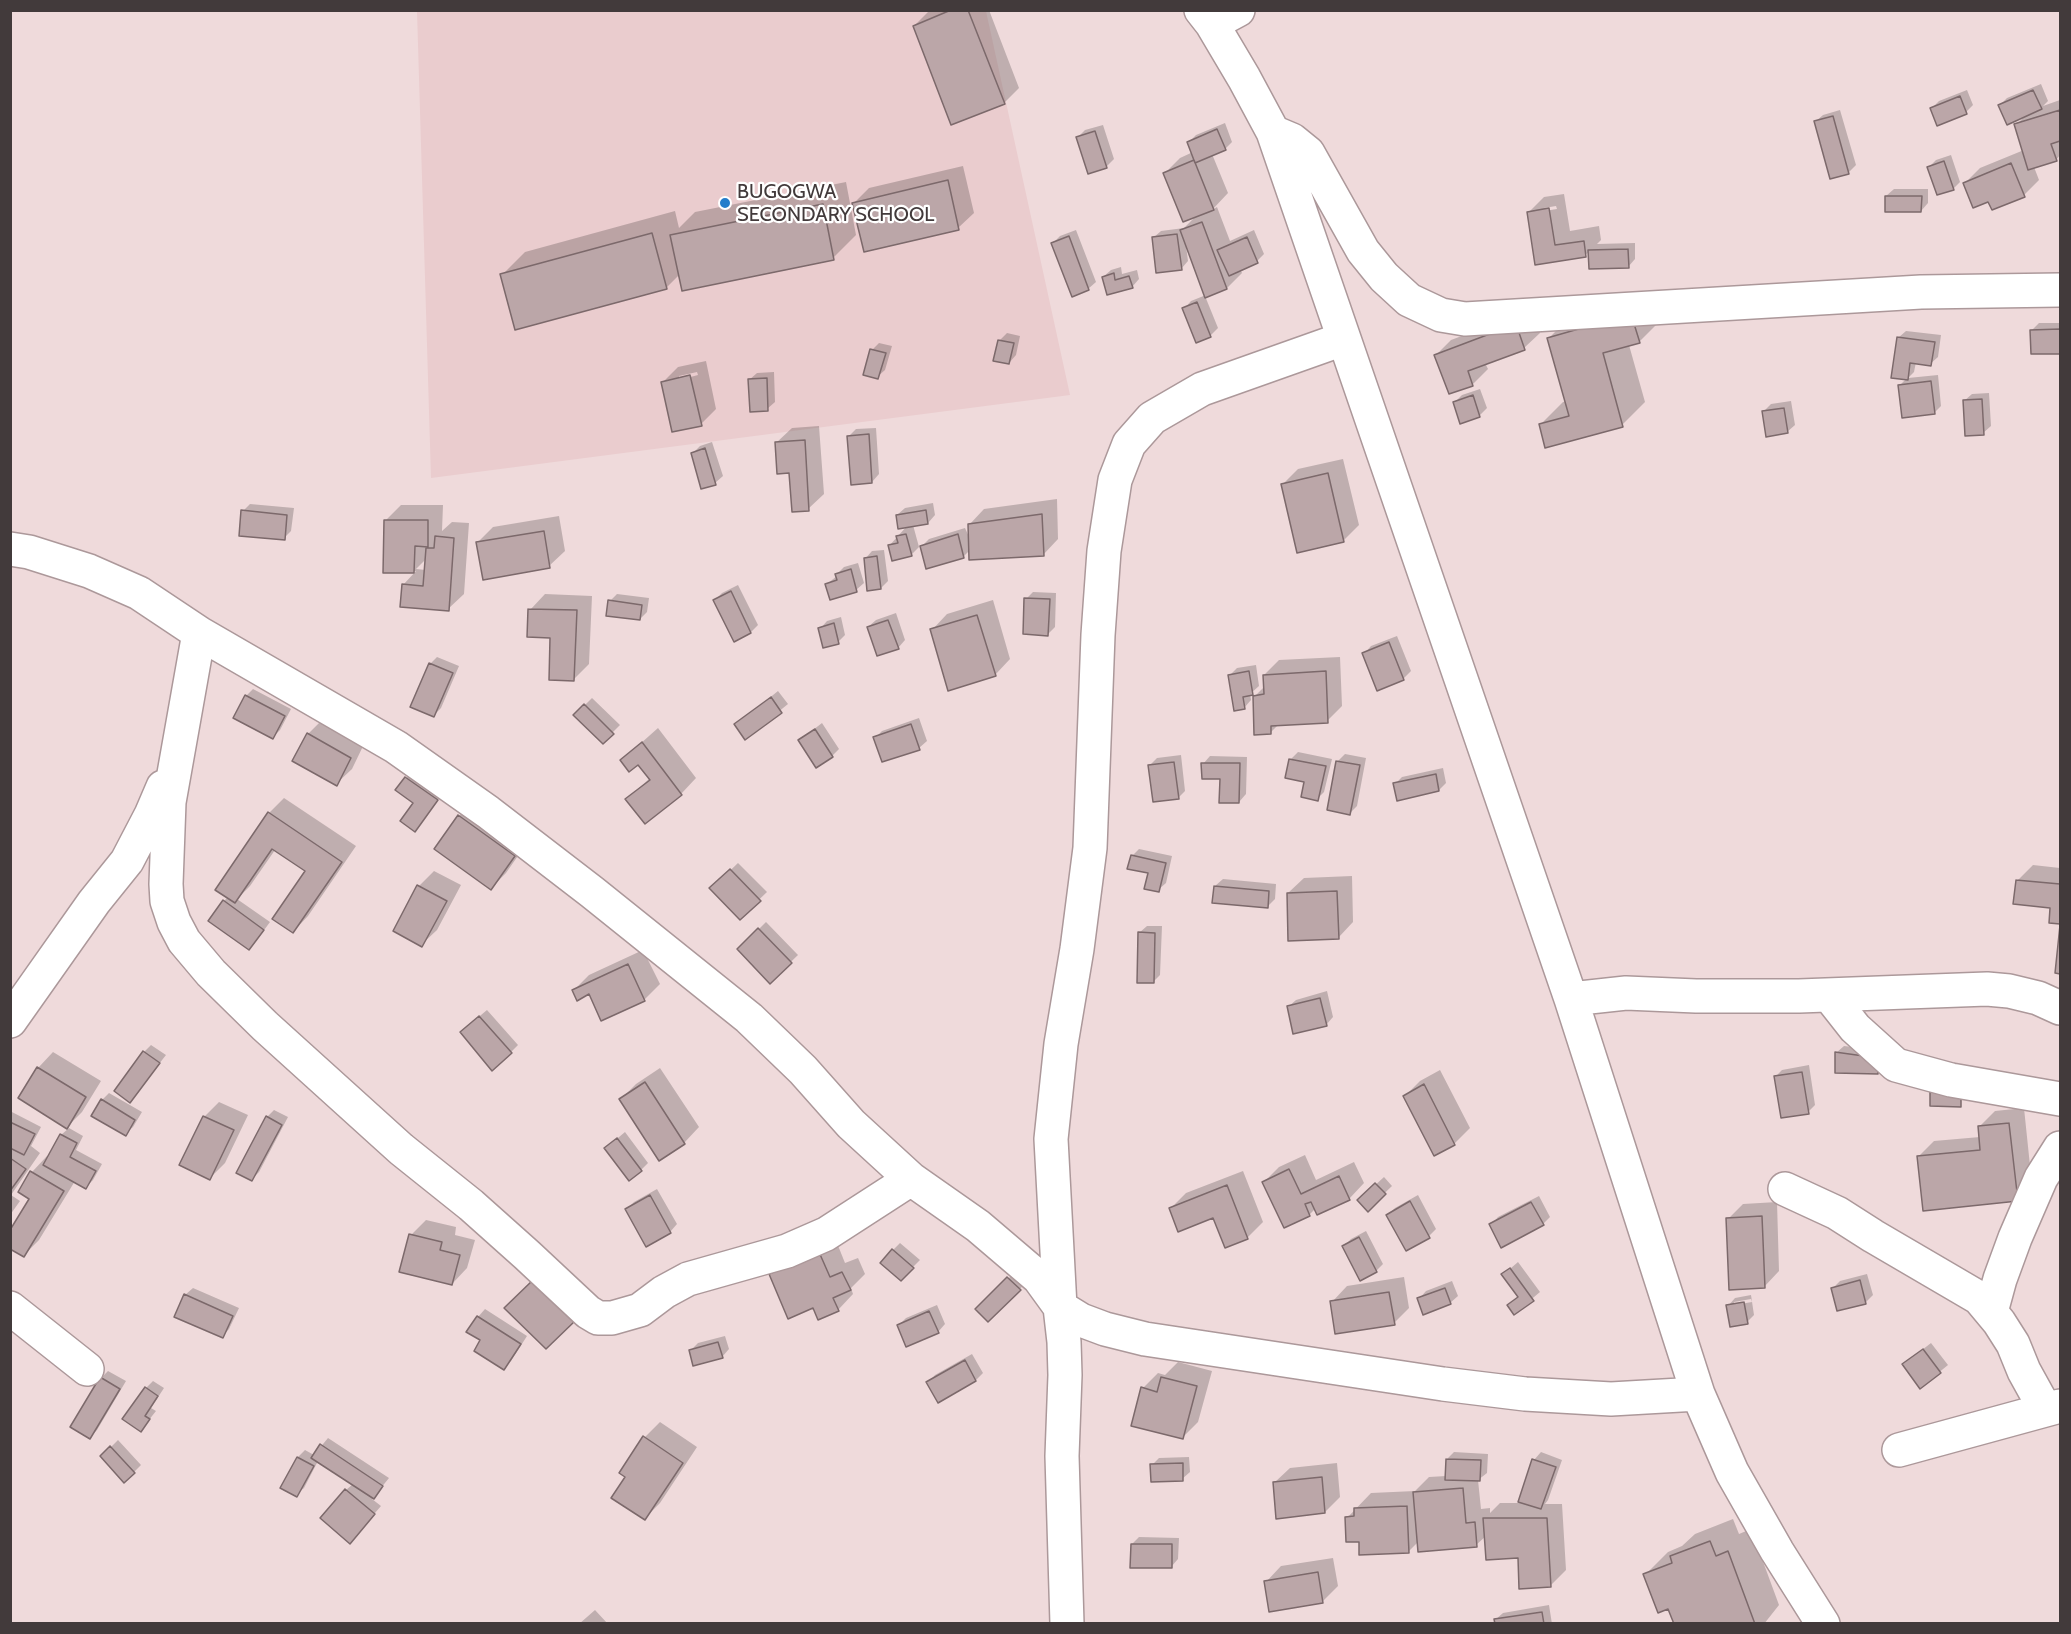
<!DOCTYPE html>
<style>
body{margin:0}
#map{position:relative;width:2071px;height:1634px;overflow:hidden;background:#efdadb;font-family:Cabin,sans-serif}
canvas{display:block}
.frame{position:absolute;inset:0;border:12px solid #423a3b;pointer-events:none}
</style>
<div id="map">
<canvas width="2071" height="1634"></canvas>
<div class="frame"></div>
</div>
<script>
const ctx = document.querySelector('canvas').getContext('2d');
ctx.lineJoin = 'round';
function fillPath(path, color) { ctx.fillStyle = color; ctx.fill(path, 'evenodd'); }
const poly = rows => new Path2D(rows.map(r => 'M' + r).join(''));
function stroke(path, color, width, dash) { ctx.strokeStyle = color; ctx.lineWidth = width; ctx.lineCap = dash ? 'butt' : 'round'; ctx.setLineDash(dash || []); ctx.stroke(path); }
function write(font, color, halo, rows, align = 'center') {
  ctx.font = font + ' Cabin,sans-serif'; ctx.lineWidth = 4.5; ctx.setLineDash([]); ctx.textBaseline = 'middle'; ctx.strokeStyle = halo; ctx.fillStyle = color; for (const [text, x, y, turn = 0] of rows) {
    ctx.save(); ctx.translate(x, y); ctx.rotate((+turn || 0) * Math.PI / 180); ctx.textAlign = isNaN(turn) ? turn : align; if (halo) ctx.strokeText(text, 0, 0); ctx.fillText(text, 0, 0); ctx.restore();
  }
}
const built = poly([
 [417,11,986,11,1070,395,431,478]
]);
const shadow = poly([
 [930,10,989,10,1019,88,1004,103,914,26],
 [2041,84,2048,101,2043,106,2060,100,2060,155,2056,160,2034,167,2039,180,2024,195,1989,200,1965,183,1980,168,2024,150,2016,125,2026,115,2000,105,2007,98],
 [1967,90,1973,105,1966,112,1932,108,1939,101],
 [1840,110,1856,165,1849,172,1831,178,1815,122,1823,115],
 [1225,123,1232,142,1225,149,1212,154,1228,193,1212,210,1217,207,1230,241,1254,230,1264,254,1257,261,1240,269,1242,273,1227,288,1205,296,1218,328,1210,336,1184,309,1191,301,1206,295,1186,246,1188,261,1181,269,1153,238,1161,231,1184,228,1197,215,1165,173,1180,158,1193,152,1189,142,1196,135],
 [1103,125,1114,159,1106,167,1078,137,1085,130],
 [1951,155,1960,182,1953,189,1929,167,1936,160],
 [963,166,974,213,958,228,854,203,869,188],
 [846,182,856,235,833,258,680,274,666,288,502,275,525,252,675,211,679,228,695,212],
 [1894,189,1928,189,1928,203,1921,211,1886,196],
 [1564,194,1570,231,1599,226,1601,240,1597,244,1635,243,1635,259,1628,267,1589,252,1585,255,1536,263,1528,213,1544,197],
 [1556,206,1557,209,1544,211,1544,208],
 [1076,230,1096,282,1088,289,1053,243,1060,236],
 [1121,267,1122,274,1137,270,1139,279,1132,287,1103,277,1111,270],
 [1531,310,1540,333,1524,348,1485,363,1488,369,1472,385,1436,355,1451,340],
 [1572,315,1662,319,1639,342,1629,345,1645,402,1622,425,1540,425,1563,402,1567,401,1549,338],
 [2039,323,2060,323,2060,352,2032,352,2032,330],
 [1906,331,1941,335,1938,357,1930,364,1916,362,1914,372,1908,378,1938,375,1941,406,1934,413,1900,385,1906,379,1898,338],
 [1007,333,1020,336,1016,355,1009,363,1000,340],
 [879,343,892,346,885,370,877,377,872,350],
 [706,361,716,409,701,424,663,382,678,367],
 [697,372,698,375,679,380,679,376],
 [774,372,775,402,767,409,749,380,757,373],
 [1480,389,1487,408,1480,415,1461,422,1454,403,1462,395],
 [1989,393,1991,426,1983,433,1964,401,1972,394],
 [1791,401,1795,425,1787,432,1764,411,1771,404],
 [819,426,824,494,808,509,776,443,792,428],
 [876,428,879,474,872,482,849,436,856,429],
 [712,442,723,476,715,483,693,453,700,446],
 [1343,459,1359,525,1343,541,1282,485,1298,469],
 [1057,499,1058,539,1043,555,970,550,964,556,927,567,922,546,929,539,965,528,970,539,969,525,984,509],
 [933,503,935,515,928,523,913,525,919,547,912,554,893,559,889,546,907,526,897,515,905,508],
 [250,504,294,508,291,531,284,538,243,511],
 [401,505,443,505,442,531,452,522,469,523,464,594,448,609,403,585,416,571,385,571,386,520],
 [427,558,426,570,416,569],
 [559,516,565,551,549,566,478,542,493,527],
 [884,550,888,581,881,588,865,559,872,551],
 [858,563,864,583,856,590,827,584,837,576,837,574,844,567],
 [738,585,758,625,751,632,734,640,715,600,722,593],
 [1033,592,1056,593,1055,627,1048,634,1026,599],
 [545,594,592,596,589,664,574,679,552,636,530,610],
 [617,594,649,598,647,612,640,619,610,601],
 [993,600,1010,659,995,675,932,630,947,614],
 [896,613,905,640,898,648,868,627,876,620],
 [841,617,845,635,838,642,820,629,827,621],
 [1397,636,1411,671,1404,678,1378,689,1364,654,1371,646],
 [437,657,459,666,441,708,434,715,430,664],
 [1340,657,1342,706,1327,721,1279,724,1270,733,1255,696,1265,686,1264,675,1279,660],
 [1256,665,1259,686,1250,694,1251,700,1244,708,1230,675,1237,668],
 [253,689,291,709,280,730,273,737,246,696],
 [778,691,788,704,746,738,736,725],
 [592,698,620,725,603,742,575,715],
 [919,718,927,741,919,748,883,760,875,738,882,731],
 [323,719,365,742,352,769,336,784,308,734],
 [822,723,839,749,832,756,800,740],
 [658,728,696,778,681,794,645,822,627,799,650,778,639,763,622,760],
 [1298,752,1332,759,1324,792,1317,799,1291,759],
 [1345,754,1366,758,1357,806,1350,813,1337,762],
 [1181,755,1185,791,1178,798,1150,765,1157,758],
 [1210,756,1247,757,1246,794,1239,802,1221,778,1203,764],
 [1443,768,1446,783,1439,790,1395,784,1402,777],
 [413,770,444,792,415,830,416,802,397,790],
 [284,798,356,846,308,916,293,932,307,871,275,850,250,886,237,899,270,922,256,941,224,901,228,897,269,813],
 [475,801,529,840,506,873,491,888,459,816],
 [1139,849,1172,856,1166,883,1158,890,1150,872,1132,856],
 [738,863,767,892,740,918,712,888],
 [2033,865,2060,868,2060,922,2050,921,2052,907,2018,880],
 [434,871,461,885,437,930,421,945,419,886],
 [1352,876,1353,922,1338,938,1288,893,1304,878],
 [1223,879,1276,884,1275,899,1267,907,1215,886],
 [766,922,798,955,770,982,739,949],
 [1147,926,1162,926,1160,975,1153,982,1139,933],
 [643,950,660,984,644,1000,574,990,589,975],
 [1327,991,1333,1017,1326,1025,1288,1007,1296,1000],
 [487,1010,518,1045,511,1052,469,1025],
 [151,1045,166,1055,130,1101,144,1052],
 [1844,1046,1885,1051,1884,1065,1877,1072,1836,1053],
 [53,1052,101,1081,82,1112,67,1127,38,1068],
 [1809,1065,1815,1105,1808,1112,1775,1077,1782,1070],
 [660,1068,699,1127,684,1143,621,1099,636,1084],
 [1440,1070,1470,1128,1454,1144,1434,1154,1405,1096,1420,1081],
 [109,1093,142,1112,133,1127,125,1134,102,1100],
 [219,1102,248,1115,225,1163,210,1178,204,1117],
 [2024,1108,2032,1185,2017,1200,1918,1157,1934,1141,1980,1137,1979,1127,1995,1111],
 [274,1110,288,1117,259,1172,252,1179,267,1117],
 [10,1111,41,1127,31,1146,40,1153,11,1195,20,1201,10,1215],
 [69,1128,83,1136,76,1150,102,1164,93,1180,86,1187,75,1181,39,1240,24,1255,31,1198,20,1192,32,1172,47,1156,49,1157,61,1135],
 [625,1132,648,1163,641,1170,606,1148],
 [1305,1155,1316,1180,1354,1162,1364,1183,1349,1199,1316,1208,1309,1215,1264,1182,1279,1167],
 [1243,1171,1263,1222,1247,1238,1226,1246,1214,1216,1171,1208,1186,1193],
 [1384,1177,1392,1186,1368,1209,1359,1200],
 [657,1189,677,1224,670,1232,627,1209,634,1202],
 [1418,1195,1436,1229,1429,1236,1406,1249,1387,1215,1395,1208],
 [1539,1196,1550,1217,1543,1224,1491,1225,1498,1217],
 [1777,1202,1779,1271,1764,1287,1728,1219,1743,1204],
 [426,1220,456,1227,455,1235,475,1240,467,1268,452,1284,411,1235],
 [1366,1231,1383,1264,1376,1271,1344,1246,1351,1239],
 [835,1238,845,1263,858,1258,865,1274,851,1288,853,1294,838,1310,813,1306,771,1275,786,1260],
 [900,1243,920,1260,901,1279,893,1250],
 [1518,1262,1540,1292,1515,1313,1509,1305,1519,1296,1503,1275],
 [1016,1271,1027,1282,988,1320,978,1309],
 [1867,1274,1873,1295,1865,1303,1833,1288,1840,1281],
 [1404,1277,1409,1308,1394,1323,1332,1302,1347,1286],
 [1452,1281,1458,1296,1450,1303,1419,1299,1426,1291],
 [193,1288,239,1308,229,1329,222,1337,185,1295],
 [1751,1295,1754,1315,1747,1322,1728,1306,1735,1298],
 [1751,1299,1752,1302,1734,1305,1734,1302],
 [937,1305,945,1324,938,1332,898,1326,906,1318],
 [485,1309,527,1336,511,1361,503,1368,482,1340,478,1317],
 [725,1336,729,1349,722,1357,691,1350,698,1343],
 [1931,1343,1948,1365,1921,1387,1904,1364],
 [972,1354,983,1373,976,1380,939,1401,928,1383,935,1375],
 [1178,1362,1212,1371,1198,1422,1183,1437,1143,1388,1158,1373,1165,1375],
 [108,1371,126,1381,97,1430,90,1437,101,1378],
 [153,1381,164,1388,151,1408,156,1411,141,1430,146,1388],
 [660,1422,697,1447,660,1503,645,1518,627,1477,645,1437],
 [328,1438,389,1478,372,1499,381,1506,357,1534,346,1490,353,1484,318,1461,304,1488,296,1495,282,1487,298,1457,305,1450,314,1455],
 [118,1440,141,1465,134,1472,109,1449],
 [1454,1452,1488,1454,1487,1473,1478,1480,1481,1509,1490,1508,1490,1513,1500,1503,1519,1503,1534,1460,1541,1452,1562,1460,1548,1500,1545,1504,1562,1504,1566,1570,1551,1585,1519,1557,1486,1536,1476,1545,1419,1541,1408,1552,1360,1540,1347,1518,1371,1493,1415,1491,1429,1477,1446,1476,1447,1459],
 [1189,1457,1190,1472,1182,1479,1152,1465,1159,1458],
 [1337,1463,1340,1497,1325,1512,1274,1483,1290,1468],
 [1733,1519,1739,1534,1751,1529,1779,1605,1764,1624,1675,1624,1669,1607,1645,1575,1668,1552,1682,1546,1695,1534],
 [1139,1537,1179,1538,1178,1559,1171,1567,1132,1544],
 [1333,1558,1338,1586,1322,1602,1266,1582,1281,1566],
 [1549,1605,1552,1624,1496,1624,1495,1620,1503,1613],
 [595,1610,608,1624,579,1624]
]);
const building = poly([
 [951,10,968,10,1005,104,951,125,913,26,951,10],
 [2033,90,2042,109,2007,125,1998,105,2033,90],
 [1960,96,1967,114,1937,126,1930,108,1960,96],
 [2060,110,2060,141,2051,144,2057,161,2028,170,2014,124,2060,110],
 [1833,116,1849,174,1830,179,1814,121,1833,116],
 [1217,129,1226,150,1195,163,1187,142,1217,129],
 [1095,131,1107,168,1088,174,1076,137,1095,131],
 [1194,160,1214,210,1183,222,1163,173,1194,160],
 [1944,161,1954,190,1937,195,1927,167,1944,161],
 [2011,163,2025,197,1992,210,1988,202,1973,208,1963,183,2011,163],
 [948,180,959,230,864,252,852,203,948,180],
 [1885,196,1922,196,1921,212,1885,212,1885,196],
 [823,204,834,260,682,291,670,235,823,204],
 [1549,208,1555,245,1584,241,1586,257,1535,265,1527,212,1549,208],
 [1202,222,1227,289,1205,298,1180,230,1202,222],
 [652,233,667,289,515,330,500,274,652,233],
 [1177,234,1182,270,1156,273,1152,237,1177,234],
 [1069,236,1089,290,1072,297,1051,243,1069,236],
 [1247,237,1258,263,1229,276,1217,250,1247,237],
 [1628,249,1629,268,1589,269,1588,250,1628,249],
 [1114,273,1115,280,1129,276,1133,288,1107,295,1102,277,1114,273],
 [1197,302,1211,337,1196,343,1182,308,1197,302],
 [1631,314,1640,343,1603,353,1623,427,1545,448,1539,424,1569,416,1547,338,1631,314],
 [1516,324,1525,350,1468,371,1473,386,1449,394,1434,355,1516,324],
 [2060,329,2060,354,2031,354,2030,330,2060,329],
 [1897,337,1935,342,1931,366,1910,363,1908,380,1891,378,1897,337],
 [998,340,1014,343,1009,364,993,361,998,340],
 [870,349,886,353,878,379,863,375,870,349],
 [690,375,702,426,672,432,661,382,690,375],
 [767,378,768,411,750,412,748,379,767,378],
 [1931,381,1935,414,1902,418,1898,385,1931,381],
 [1473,395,1480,417,1460,424,1453,402,1473,395],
 [1982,399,1984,435,1965,436,1963,400,1982,399],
 [1784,408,1788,433,1766,437,1762,411,1784,408],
 [869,434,872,483,851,485,847,436,869,434],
 [805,440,809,511,792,512,789,473,777,474,775,442,805,440],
 [705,448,716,485,701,489,691,453,705,448],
 [1328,473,1344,542,1297,553,1281,484,1328,473],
 [241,510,287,515,285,540,239,536,241,510],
 [926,510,928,524,898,529,896,515,926,510],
 [1042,514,1044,556,969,560,968,524,1042,514],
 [384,520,428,520,428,547,415,546,414,573,383,573,384,520],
 [544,531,550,568,483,580,476,542,544,531],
 [906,534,912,556,892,561,888,545,898,543,896,536,906,534],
 [958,534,964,558,926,569,920,546,958,534],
 [435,536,454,538,449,611,400,607,402,584,423,586,426,548,434,548,435,536],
 [877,556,881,589,867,591,864,558,877,556],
 [851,569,857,592,830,600,825,584,837,580,835,574,851,569],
 [731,591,751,633,734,642,713,600,731,591],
 [1024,598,1050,599,1048,636,1023,634,1024,598],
 [608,600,642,605,640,620,606,616,608,600],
 [528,609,577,610,574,681,549,680,550,638,527,637,528,609],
 [977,615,996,676,948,691,930,629,977,615],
 [888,620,899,649,877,656,867,627,888,620],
 [834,623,839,644,823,648,818,628,834,623],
 [1389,642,1404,680,1377,691,1362,653,1389,642],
 [429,663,453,673,434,717,410,707,429,663],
 [1249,671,1253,695,1243,697,1245,709,1234,711,1228,675,1249,671],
 [1326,671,1328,723,1271,726,1271,734,1254,735,1253,696,1264,694,1263,675,1326,671],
 [245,695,285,716,273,739,233,718,245,695],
 [771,697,782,713,745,740,734,724,771,697],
 [584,704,614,734,603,744,573,715,584,704],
 [911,724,920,750,882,762,873,737,911,724],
 [815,729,833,757,816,768,798,740,815,729],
 [307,733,351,758,337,786,292,761,307,733],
 [642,742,682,795,645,824,625,799,650,780,638,765,629,772,620,760,642,742],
 [1289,759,1326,766,1318,801,1301,797,1304,782,1285,778,1289,759],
 [1336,761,1360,765,1350,815,1327,810,1336,761],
 [1174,762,1179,799,1153,802,1148,765,1174,762],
 [1201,763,1240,763,1239,803,1219,803,1220,779,1202,779,1201,763],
 [1436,774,1439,791,1397,801,1393,783,1436,774],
 [405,777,438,800,415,832,400,821,413,803,395,790,405,777],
 [268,812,342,862,293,933,272,919,305,871,272,849,235,903,215,890,268,812],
 [458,815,515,856,491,890,434,849,458,815],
 [1131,855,1166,863,1159,892,1144,889,1148,873,1127,869,1131,855],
 [730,869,761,901,740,920,709,888,730,869],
 [2016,880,2060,884,2060,924,2049,923,2050,908,2013,904,2016,880],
 [417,885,447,901,422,947,393,931,417,885],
 [1214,886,1269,891,1268,908,1212,903,1214,886],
 [1337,891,1339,939,1288,941,1287,893,1337,891],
 [223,900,264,930,249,950,208,921,223,900],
 [2060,925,2060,974,2055,973,2060,925],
 [758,928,792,963,770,984,737,949,758,928],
 [1138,932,1155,933,1154,983,1137,983,1138,932],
 [628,964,645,1001,601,1021,589,994,577,1001,572,990,628,964],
 [1320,998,1327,1026,1293,1034,1287,1006,1320,998],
 [479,1016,512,1053,492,1071,460,1032,479,1016],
 [143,1051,160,1063,130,1103,114,1091,143,1051],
 [1835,1052,1878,1058,1878,1074,1835,1073,1835,1052],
 [37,1067,86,1097,67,1129,18,1098,37,1067],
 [1802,1072,1809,1114,1781,1118,1774,1076,1802,1072],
 [645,1082,685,1144,659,1161,619,1099,645,1082],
 [1424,1084,1455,1145,1434,1156,1403,1096,1424,1084],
 [1930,1091,1961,1091,1961,1107,1930,1106,1930,1091],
 [101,1099,135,1120,126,1136,91,1116,101,1099],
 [203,1116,234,1130,210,1180,179,1165,203,1116],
 [266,1116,282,1125,252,1181,236,1173,266,1116],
 [10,1122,35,1134,24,1155,10,1148,10,1122],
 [2009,1123,2018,1201,1923,1211,1917,1156,1980,1150,1978,1126,2009,1123],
 [60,1134,77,1143,70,1157,96,1171,86,1189,43,1165,60,1134],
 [617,1138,642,1171,629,1181,604,1148,617,1138],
 [10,1158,26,1169,10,1191,10,1158],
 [1289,1169,1301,1194,1339,1176,1350,1200,1317,1215,1311,1202,1305,1204,1310,1216,1284,1228,1262,1182,1289,1169],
 [30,1171,64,1191,24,1257,10,1249,10,1230,29,1199,18,1192,30,1171],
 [1375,1183,1386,1194,1368,1212,1357,1200,1375,1183],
 [1227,1185,1248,1239,1225,1248,1213,1218,1178,1232,1169,1208,1227,1185],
 [650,1195,671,1233,646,1247,625,1209,650,1195],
 [1410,1201,1430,1238,1406,1251,1386,1215,1410,1201],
 [1531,1202,1544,1225,1501,1248,1489,1224,1531,1202],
 [1762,1216,1765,1288,1729,1290,1726,1218,1762,1216],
 [409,1234,442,1242,440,1250,460,1255,452,1285,399,1272,409,1234],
 [1359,1237,1377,1272,1360,1281,1342,1246,1359,1237],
 [892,1249,914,1268,901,1281,880,1263,892,1249],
 [819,1252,830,1277,842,1272,851,1290,833,1298,839,1311,818,1320,813,1308,788,1319,769,1274,819,1252],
 [1510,1268,1534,1301,1514,1315,1507,1305,1518,1297,1501,1274,1510,1268],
 [1007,1277,1021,1290,988,1322,975,1309,1007,1277],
 [534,1279,576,1320,546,1349,504,1308,534,1279],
 [1860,1280,1866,1304,1837,1311,1831,1288,1860,1280],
 [1445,1288,1451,1304,1423,1315,1417,1298,1445,1288],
 [1389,1292,1395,1325,1335,1334,1330,1301,1389,1292],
 [184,1294,233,1316,223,1338,174,1317,184,1294],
 [1744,1302,1748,1324,1730,1327,1726,1305,1744,1302],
 [929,1311,939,1333,906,1347,897,1325,929,1311],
 [477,1316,521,1344,504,1370,474,1351,480,1340,466,1332,477,1316],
 [718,1342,723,1358,693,1366,689,1350,718,1342],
 [1923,1349,1941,1373,1920,1389,1902,1364,1923,1349],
 [965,1360,976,1381,938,1403,926,1382,965,1360],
 [100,1377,120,1389,90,1439,70,1427,100,1377],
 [1161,1377,1197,1386,1183,1439,1131,1426,1141,1387,1157,1392,1161,1377],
 [145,1387,158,1396,145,1416,150,1419,141,1432,122,1419,145,1387],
 [643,1436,683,1463,645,1520,611,1498,625,1477,619,1473,643,1436],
 [320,1444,383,1486,374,1499,311,1458,320,1444],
 [110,1446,135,1473,124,1483,100,1456,110,1446],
 [297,1457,314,1466,297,1497,280,1488,297,1457],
 [1446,1459,1481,1460,1480,1481,1445,1480,1446,1459],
 [1532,1459,1556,1467,1541,1509,1518,1502,1532,1459],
 [1183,1463,1183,1481,1151,1482,1150,1464,1183,1463],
 [1322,1477,1325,1513,1276,1519,1273,1482,1322,1477],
 [1463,1488,1466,1523,1475,1522,1477,1547,1418,1552,1413,1492,1463,1488],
 [345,1489,375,1514,350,1544,320,1518,345,1489],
 [1407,1506,1409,1553,1359,1555,1359,1542,1346,1542,1345,1517,1354,1516,1354,1508,1407,1506],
 [1483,1518,1547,1518,1551,1587,1519,1589,1518,1558,1486,1560,1483,1518],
 [1710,1541,1716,1556,1728,1551,1755,1624,1674,1624,1668,1609,1658,1613,1643,1574,1672,1563,1670,1556,1710,1541],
 [1131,1544,1172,1544,1172,1568,1130,1568,1131,1544],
 [1318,1572,1323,1603,1269,1612,1264,1581,1318,1572],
 [1542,1612,1544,1624,1495,1624,1494,1619,1542,1612]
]);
const street = poly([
 [1201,10,1212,24,1244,78,1273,132,1571,999,1698,1394,1732,1472,1777,1551,1823,1624],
 [1212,24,1238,10],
 [1273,132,1292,140,1308,153,1363,251,1384,277,1409,300,1441,315,1465,319,1921,292,2060,290],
 [1343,339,1202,389,1152,418,1129,444,1115,480,1104,551,1098,635,1090,848,1077,949,1061,1044,1051,1139,1060,1307,1081,1320,1105,1329,1145,1339,1443,1384,1525,1394,1611,1399,1698,1394],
 [10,549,29,552,89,571,139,593,199,633,396,747,488,812,592,892,749,1018,803,1070,851,1124,911,1179,978,1226,1039,1278,1060,1307,1064,1342,1065,1375,1062,1456,1067,1624],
 [199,633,169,802,166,884,167,901,174,922,184,941,211,973,265,1026,401,1149,471,1205,527,1255,588,1312,598,1318,612,1318,640,1310,664,1292,688,1279,787,1251,826,1234,911,1179],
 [1829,995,1855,1028,1896,1065,1951,1080,2060,1099],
 [1571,999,1626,993,1696,996,1799,996,1987,989,2009,991,2038,998,2060,1008],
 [10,1021,94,902,127,861,151,815,163,787],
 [1785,1189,1837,1213,1873,1236,1979,1298,1999,1322,2013,1344,2024,1371,2045,1409],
 [10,1308,87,1369],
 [1991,1312,2000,1279,2015,1238,2041,1178,2060,1148],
 [1899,1450,2060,1406]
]);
const markers = [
 [725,203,6,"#247dcb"]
];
const poiNames = [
 ["BUGOGWA",737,192],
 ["SECONDARY SCHOOL",737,215]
];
fillPath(built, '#eaccce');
fillPath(shadow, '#0003');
fillPath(building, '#bba6a8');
stroke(building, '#7c696b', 1.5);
stroke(street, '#ac989a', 36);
stroke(street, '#fff', 33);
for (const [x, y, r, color] of markers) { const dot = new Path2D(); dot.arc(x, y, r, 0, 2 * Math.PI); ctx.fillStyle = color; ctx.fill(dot); stroke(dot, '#fff', 2); }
write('20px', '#423a3b', '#fff', poiNames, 'left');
</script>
